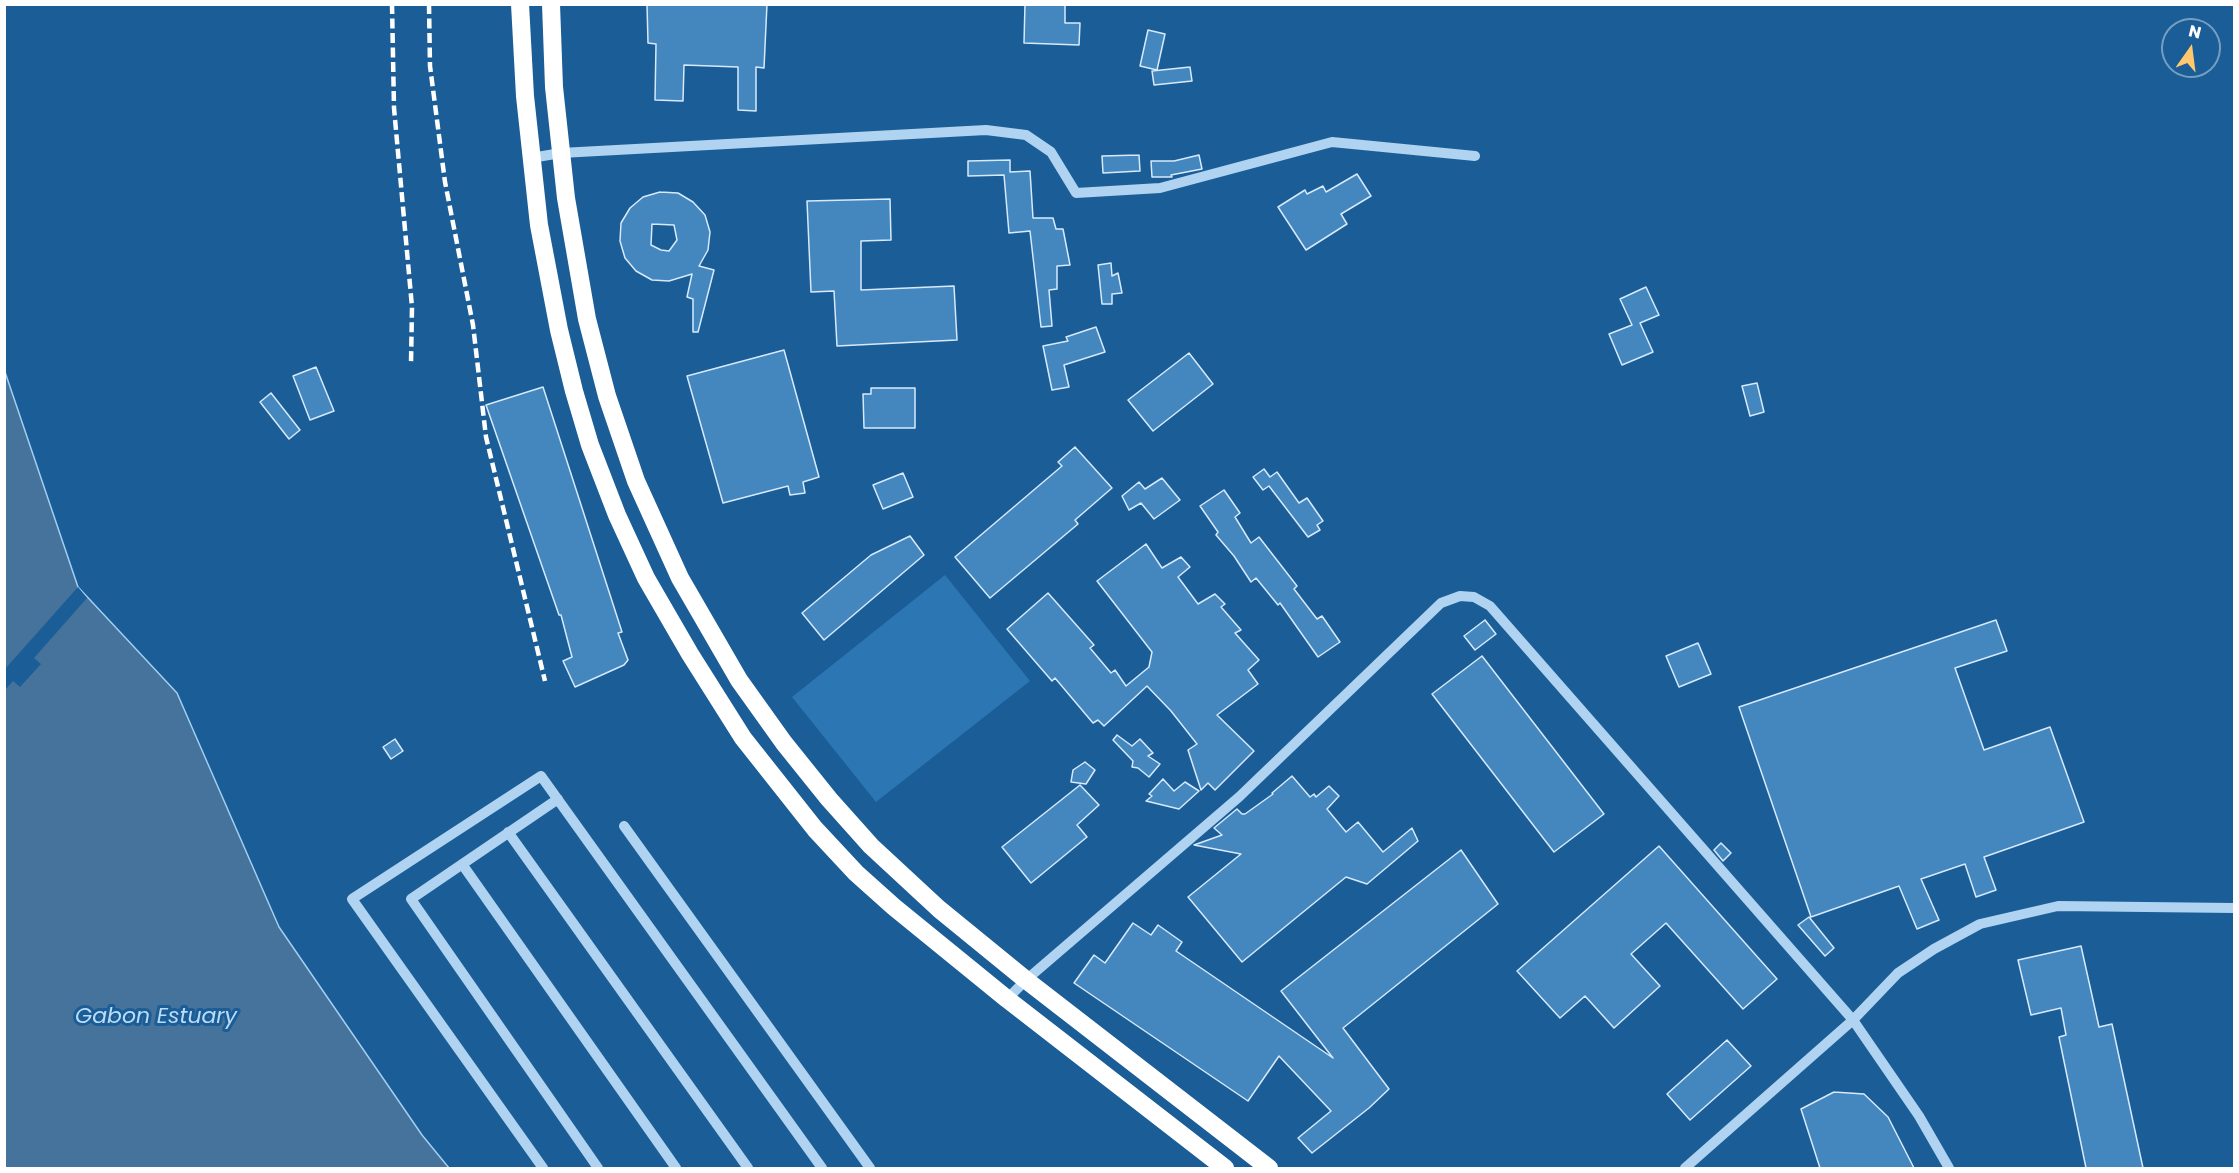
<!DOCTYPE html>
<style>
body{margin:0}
#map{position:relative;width:2239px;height:1173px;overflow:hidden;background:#1b5d97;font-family:Poppins,sans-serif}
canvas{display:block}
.frame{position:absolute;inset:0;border:6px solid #fff;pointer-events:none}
.north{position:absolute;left:2161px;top:18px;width:60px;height:60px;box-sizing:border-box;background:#1b5d97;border:2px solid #769ec1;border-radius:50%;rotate:14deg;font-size:16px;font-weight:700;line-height:24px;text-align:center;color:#fff}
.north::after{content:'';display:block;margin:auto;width:21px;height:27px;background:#ffc76e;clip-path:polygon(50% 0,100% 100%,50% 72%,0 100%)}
</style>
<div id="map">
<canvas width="2239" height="1173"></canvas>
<div class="frame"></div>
<div class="north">N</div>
</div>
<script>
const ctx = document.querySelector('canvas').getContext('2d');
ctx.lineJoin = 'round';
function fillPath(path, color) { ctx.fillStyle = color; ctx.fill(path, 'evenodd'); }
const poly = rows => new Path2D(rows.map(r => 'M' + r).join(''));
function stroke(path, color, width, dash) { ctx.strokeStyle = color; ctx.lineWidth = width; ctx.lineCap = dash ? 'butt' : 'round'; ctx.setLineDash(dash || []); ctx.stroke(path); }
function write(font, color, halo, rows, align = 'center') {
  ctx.font = font + ' Poppins,sans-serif'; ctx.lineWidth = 6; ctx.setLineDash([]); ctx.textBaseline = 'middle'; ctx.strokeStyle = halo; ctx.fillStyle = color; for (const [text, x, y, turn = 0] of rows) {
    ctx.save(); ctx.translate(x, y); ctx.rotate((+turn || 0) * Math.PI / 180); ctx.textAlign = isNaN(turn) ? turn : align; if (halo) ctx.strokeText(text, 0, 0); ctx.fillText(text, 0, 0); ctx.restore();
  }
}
const green = poly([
 [945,575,1030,681,876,802,792,697]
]);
const water = poly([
 [4,369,78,587,177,693,279,927,422,1135,449,1168,5,1168,4,369]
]);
const pier = poly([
 [78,587,87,598,34,658,41,664,20,687,13,681,5,690,5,669]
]);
const building = poly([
 [647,4,767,4,764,68,756,67,756,111,738,110,738,67,684,65,683,101,655,100,656,44,648,43,647,4],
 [1025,4,1065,4,1065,23,1080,23,1079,45,1024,43,1025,4],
 [1148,30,1165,34,1157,70,1140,66,1148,30],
 [1190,67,1192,81,1154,85,1152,71,1190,67],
 [1139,155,1140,171,1103,173,1102,156,1139,155],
 [1199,155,1202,169,1171,175,1172,177,1152,177,1151,161,1174,161,1199,155],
 [1010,160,1010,172,1030,171,1033,218,1053,218,1056,229,1063,229,1070,265,1057,266,1057,289,1049,290,1052,326,1041,327,1030,231,1009,233,1004,175,968,176,968,161,1010,160],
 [1357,174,1371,196,1341,214,1347,224,1306,250,1278,207,1305,190,1307,194,1323,186,1326,192,1357,174],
 [660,192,678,193,693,202,705,215,710,232,708,250,699,266,714,270,698,332,693,332,693,299,687,297,692,274,669,281,652,280,636,271,625,258,620,241,621,223,630,208,643,197,660,192],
 [652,224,674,225,677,240,669,251,661,250,651,245,652,224],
 [890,199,891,240,861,241,861,290,954,286,957,340,837,346,834,291,811,292,807,201,890,199],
 [1111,263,1112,276,1118,273,1122,293,1112,294,1112,304,1102,304,1098,265,1111,263],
 [1646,287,1659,315,1640,323,1653,352,1622,365,1609,334,1632,325,1620,299,1646,287],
 [1096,327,1105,352,1064,365,1069,387,1052,390,1043,346,1068,341,1066,337,1096,327],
 [784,350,819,477,803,482,805,493,790,495,788,486,723,503,687,376,784,350],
 [1189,353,1213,384,1153,431,1128,400,1189,353],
 [316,367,334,411,310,420,293,376,316,367],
 [1757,383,1764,412,1750,416,1742,386,1757,383],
 [543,387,622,632,618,633,628,660,624,665,575,687,563,661,572,657,561,615,559,615,486,405,543,387],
 [871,388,915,388,915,428,864,428,863,394,871,394,871,388],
 [271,393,300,430,289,439,260,402,271,393],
 [1075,447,1112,488,1075,520,1078,524,990,598,955,557,1062,466,1058,462,1075,447],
 [1264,469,1270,477,1277,472,1299,503,1307,498,1323,521,1317,525,1320,530,1308,537,1269,486,1263,490,1253,477,1264,469],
 [903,473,913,497,883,509,873,485,903,473],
 [1162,478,1180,500,1154,519,1141,503,1129,510,1122,496,1139,482,1145,489,1162,478],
 [1224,490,1240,513,1235,517,1251,543,1259,537,1297,586,1294,589,1317,619,1322,616,1340,642,1318,657,1280,603,1278,605,1256,578,1251,582,1234,556,1216,535,1218,532,1200,506,1224,490],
 [910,536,924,555,824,640,802,613,871,555,910,536],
 [1146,544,1162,568,1181,557,1190,567,1178,577,1198,604,1215,594,1225,604,1221,607,1241,630,1235,633,1259,660,1248,670,1258,684,1217,715,1254,751,1215,790,1208,783,1201,790,1188,750,1197,744,1171,711,1147,686,1104,726,1098,720,1093,723,1055,678,1052,681,1007,629,1048,593,1094,645,1090,648,1111,673,1115,670,1126,686,1149,667,1152,652,1097,581,1146,544],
 [1485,620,1496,634,1475,650,1464,636,1485,620],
 [1996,620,2007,651,1955,668,1984,750,2050,727,2084,822,1984,857,1996,890,1976,897,1965,864,1921,879,1939,920,1917,929,1899,886,1811,917,1739,707,1996,620],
 [1698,643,1711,674,1679,687,1666,656,1698,643],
 [1482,656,1604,814,1554,852,1432,694,1482,656],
 [1117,735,1132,746,1140,739,1153,753,1148,756,1160,764,1149,777,1138,768,1132,767,1133,761,1113,740,1117,735],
 [395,739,403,751,391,759,383,747,395,739],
 [1085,762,1095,770,1086,784,1071,782,1073,770,1085,762],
 [1292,776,1310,797,1314,794,1316,797,1329,786,1339,796,1327,809,1346,832,1358,822,1383,852,1412,828,1418,841,1367,884,1346,877,1242,962,1188,897,1241,854,1194,845,1222,835,1214,828,1237,809,1242,814,1245,814,1273,794,1272,793,1292,776],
 [1163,779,1174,791,1185,782,1199,791,1179,809,1146,801,1152,796,1149,794,1163,779],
 [1080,785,1099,805,1077,825,1087,837,1031,883,1002,847,1080,785],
 [1721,843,1731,853,1723,861,1714,850,1721,843],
 [1659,846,1777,979,1743,1009,1666,923,1631,954,1660,986,1614,1028,1585,996,1560,1018,1517,971,1659,846],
 [1461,850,1498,904,1343,1028,1389,1089,1369,1108,1312,1153,1298,1138,1331,1111,1279,1056,1248,1101,1074,983,1094,955,1105,963,1133,923,1151,935,1158,925,1182,942,1176,951,1333,1058,1281,991,1461,850],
 [1809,917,1834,948,1825,956,1798,925,1809,917],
 [2081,946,2099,1027,2112,1024,2143,1168,2086,1168,2059,1037,2066,1035,2061,1008,2031,1015,2018,960,2081,946],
 [1727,1040,1751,1066,1690,1120,1667,1094,1727,1040],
 [1834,1092,1864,1094,1888,1117,1914,1168,1820,1168,1801,1109,1834,1092]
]);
const minor = poly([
 [531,158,561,153,986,130,1026,135,1051,152,1076,193,1160,188,1332,142,1475,156],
 [558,799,411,899,598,1168],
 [624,826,870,1168],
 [508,832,748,1168],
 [462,864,676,1168],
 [1007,999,1026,980,1239,797,1441,603,1460,596,1474,597,1490,606,1853,1020,1919,1116,1949,1168],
 [543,1168,352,899,541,776,822,1168],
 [1685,1168,1853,1020,1898,973,1934,949,1980,924,2058,906,2234,908]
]);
const highway = poly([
 [520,4,525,96,539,225,559,330,574,391,590,445,617,515,646,578,690,654,743,738,815,829,856,873,894,907,1007,999,1225,1168],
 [551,4,554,87,566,198,587,319,607,396,636,481,680,578,739,680,784,743,829,799,871,846,939,909,1026,980,1269,1168]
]);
const rail = poly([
 [392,4,394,108,412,307,411,364],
 [429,4,430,66,445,182,473,325,486,437,545,681]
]);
const waterNames = [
 ["Gabon Estuary",156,1017]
];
fillPath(green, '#2b76b3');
fillPath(water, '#45739c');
stroke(water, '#a2cff2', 1.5);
fillPath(pier, '#1b5d97');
fillPath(building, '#4486be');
stroke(building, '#d6eafb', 1.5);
stroke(minor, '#afd3f0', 10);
stroke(highway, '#fff', 18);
stroke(rail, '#fff', 4.5, [10, 4.5]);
write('italic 22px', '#bbdcf7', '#1b5d97', waterNames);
</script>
